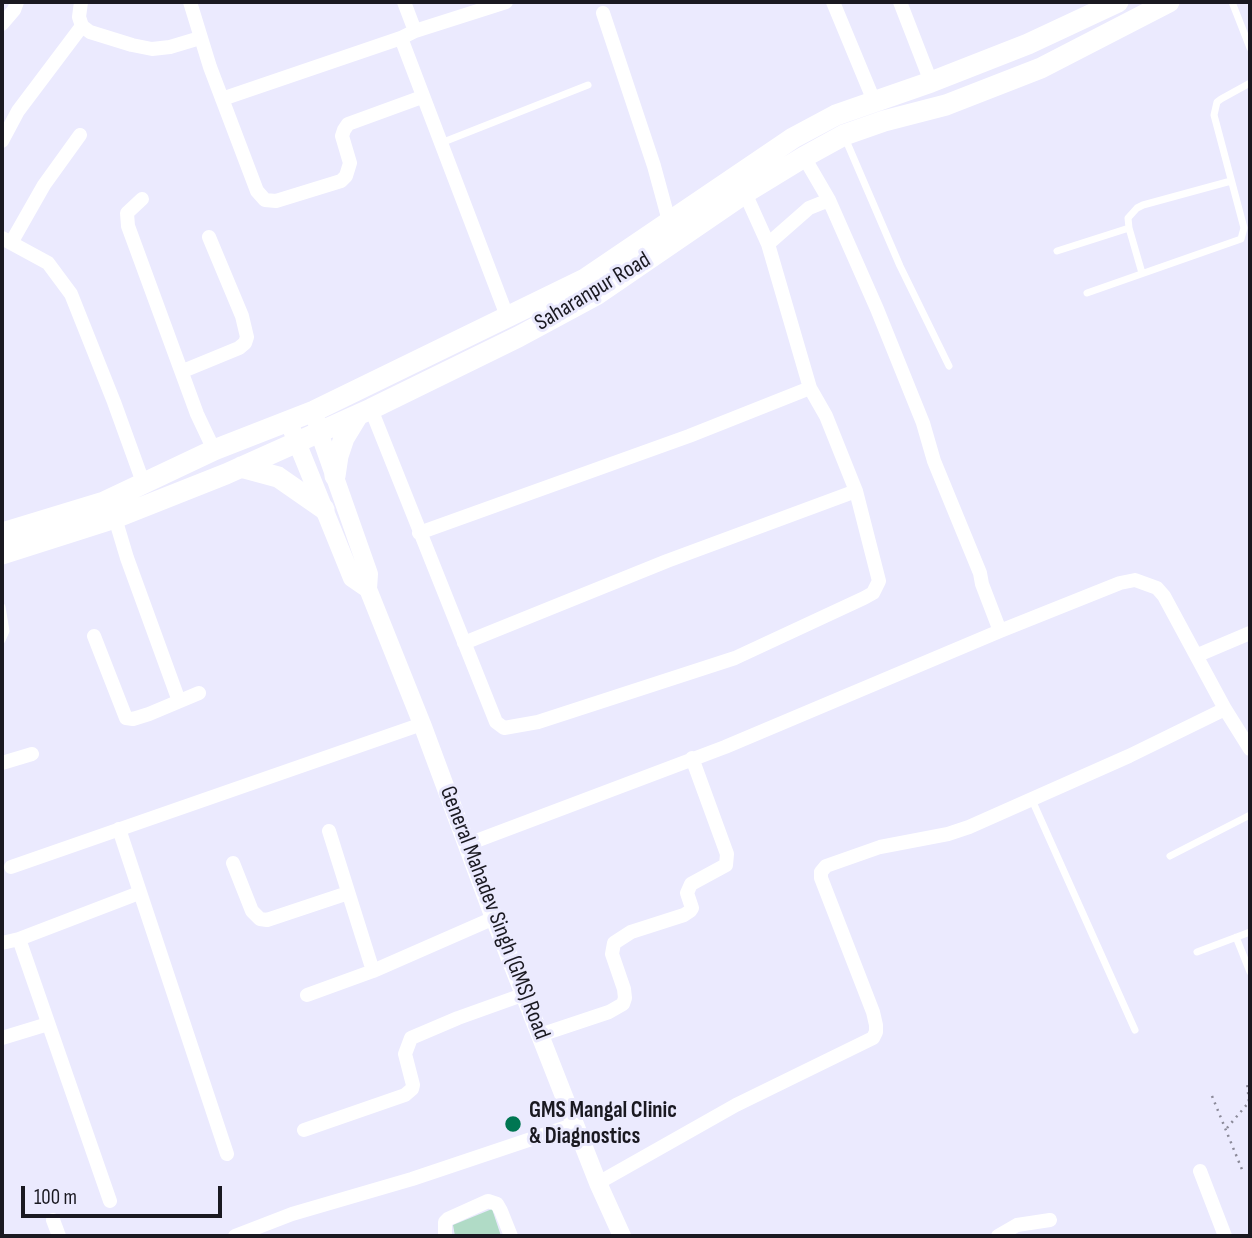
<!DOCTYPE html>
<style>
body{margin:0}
#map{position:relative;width:1252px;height:1238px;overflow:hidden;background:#ebeafe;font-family:"Sofia Sans Condensed",sans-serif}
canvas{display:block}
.frame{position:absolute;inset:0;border:4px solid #1a1921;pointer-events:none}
.scale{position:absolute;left:21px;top:1186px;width:201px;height:32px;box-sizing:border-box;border:4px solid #1a1921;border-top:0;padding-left:9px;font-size:21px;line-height:24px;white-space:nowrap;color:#1a1921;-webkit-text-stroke:5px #ebeafe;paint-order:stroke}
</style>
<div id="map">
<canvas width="1252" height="1238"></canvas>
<div class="frame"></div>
<div class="scale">100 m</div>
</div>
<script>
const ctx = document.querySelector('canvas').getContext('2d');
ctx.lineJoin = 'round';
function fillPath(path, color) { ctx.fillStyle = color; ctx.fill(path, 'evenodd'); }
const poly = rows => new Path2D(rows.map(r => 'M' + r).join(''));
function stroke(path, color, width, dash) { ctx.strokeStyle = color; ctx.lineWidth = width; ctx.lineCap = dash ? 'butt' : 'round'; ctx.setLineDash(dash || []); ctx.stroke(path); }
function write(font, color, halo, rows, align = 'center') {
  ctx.font = font + ' "Sofia Sans Condensed",sans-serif'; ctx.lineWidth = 6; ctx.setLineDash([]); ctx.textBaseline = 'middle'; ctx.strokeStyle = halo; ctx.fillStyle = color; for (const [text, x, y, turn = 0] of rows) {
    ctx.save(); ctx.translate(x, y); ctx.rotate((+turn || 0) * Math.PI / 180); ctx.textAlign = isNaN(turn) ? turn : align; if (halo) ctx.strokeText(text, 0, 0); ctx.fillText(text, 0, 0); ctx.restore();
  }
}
const green = poly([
 [492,1209,501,1236,455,1236,453,1225]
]);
const path = poly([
 [1212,1096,1243,1172],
 [1227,1128,1249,1102,1247,1082]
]);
const service = poly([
 [1232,2,1250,48],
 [845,138,900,266,949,366],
 [441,143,588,85],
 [1129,228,1142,273],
 [1057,251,1129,228,1128,218,1137,208,1143,205,1231,181],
 [1087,293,1241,239,1244,228,1214,115,1217,102,1221,99,1250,83],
 [2,607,6,631,2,640],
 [1032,800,1135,1030],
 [1170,856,1250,815],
 [1236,937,1250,972],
 [1197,952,1250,932]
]);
const minor = poly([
 [81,2,79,17,82,26,90,32,132,45,152,49,170,47,200,38],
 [190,2,210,67,257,191,265,200,276,201,341,181,346,176,350,163,342,136,344,130,348,124,422,97],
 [404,2,415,31],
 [833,2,874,101],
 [900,2,931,82],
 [603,13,654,166,669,221],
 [2,24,14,10,17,2],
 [401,38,507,316],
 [222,99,401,38,415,31,506,2],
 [2,141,18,111,82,26],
 [804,157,829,200,877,309,923,423,934,461,980,573,982,584,1000,631],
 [142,199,127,213,128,226,197,414,214,450],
 [2,238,48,263,71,294,114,402,144,485],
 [11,243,44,185,80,135],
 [768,244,809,208,829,200],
 [183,371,239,348,245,343,247,337,242,316,209,237],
 [371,409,496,722,504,728,538,722,735,658,864,598,873,593,879,581,856,491,826,416,810,388,768,244,745,193],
 [115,518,127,558,179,701],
 [419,533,689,436,810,388],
 [94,636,126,718,133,719,149,714,199,693],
 [464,643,667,561,856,491],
 [1198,655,1250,633],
 [2,763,32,754],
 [119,829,227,1154],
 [329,831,373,971],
 [468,844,725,747,1000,631,1120,583,1135,580,1157,588,1164,596,1225,709,1250,749],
 [233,863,252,911,260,919,267,920,348,893],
 [11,867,422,724],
 [19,939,110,1201],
 [2,943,19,939,139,893],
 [307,995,373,971,494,918],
 [540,1035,609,1012,623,1004,625,998,624,989,612,954,614,943,631,932,684,915,690,911,692,908,687,893,691,884,726,865,727,854,692,758],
 [2,1038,48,1024],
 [304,1130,405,1095,412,1089,413,1085,405,1054,411,1038,458,1018,525,994],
 [1200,1171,1225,1236],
 [598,1183,736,1105,873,1038,876,1032,876,1025,873,1012,821,878,821,872,826,866,880,847,948,834,969,827,1129,756,1225,709],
 [53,1220,59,1236],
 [235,1236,292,1214,412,1179,576,1124],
 [445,1236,445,1222,448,1219,488,1201,497,1204,501,1211,511,1236],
 [998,1236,1017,1225,1050,1220]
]);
const tertiary = poly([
 [314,411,319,432,369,574,368,589,422,724,494,918,598,1183,622,1236],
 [292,430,352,578,368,589]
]);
const primary = poly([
 [241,467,278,477,324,509],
 [335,476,338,456,344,438,358,415],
 [2,533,104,502,214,450,314,411,585,279,793,138,836,115,931,82,1028,44,1118,2],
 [2,554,115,518,226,474,371,409,518,337,596,295,745,193,804,157,844,135,884,121,946,105,1041,68,1169,2]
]);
const markers = [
 [513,1124,9,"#007652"]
];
const streetNames = [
 ["Saharanpur Road",593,292,-31],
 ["General Mahadev Singh (GMS) Road",494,913,69]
];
const poiNames = [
 ["GMS Mangal Clinic",529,1111],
 ["& Diagnostics",529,1137]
];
fillPath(green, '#b0dbc6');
stroke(path, '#8b8a99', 2.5, [2, 5]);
stroke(service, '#fff', 7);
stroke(minor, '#fff', 14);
stroke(tertiary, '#fff', 18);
stroke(primary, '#fff', 21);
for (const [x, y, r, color] of markers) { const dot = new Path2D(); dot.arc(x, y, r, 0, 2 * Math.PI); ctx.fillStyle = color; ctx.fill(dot); stroke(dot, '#ebeafe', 2.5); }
write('23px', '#1a1921', '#ebeafe', streetNames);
write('bold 23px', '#1a1921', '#ebeafe', poiNames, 'left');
</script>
